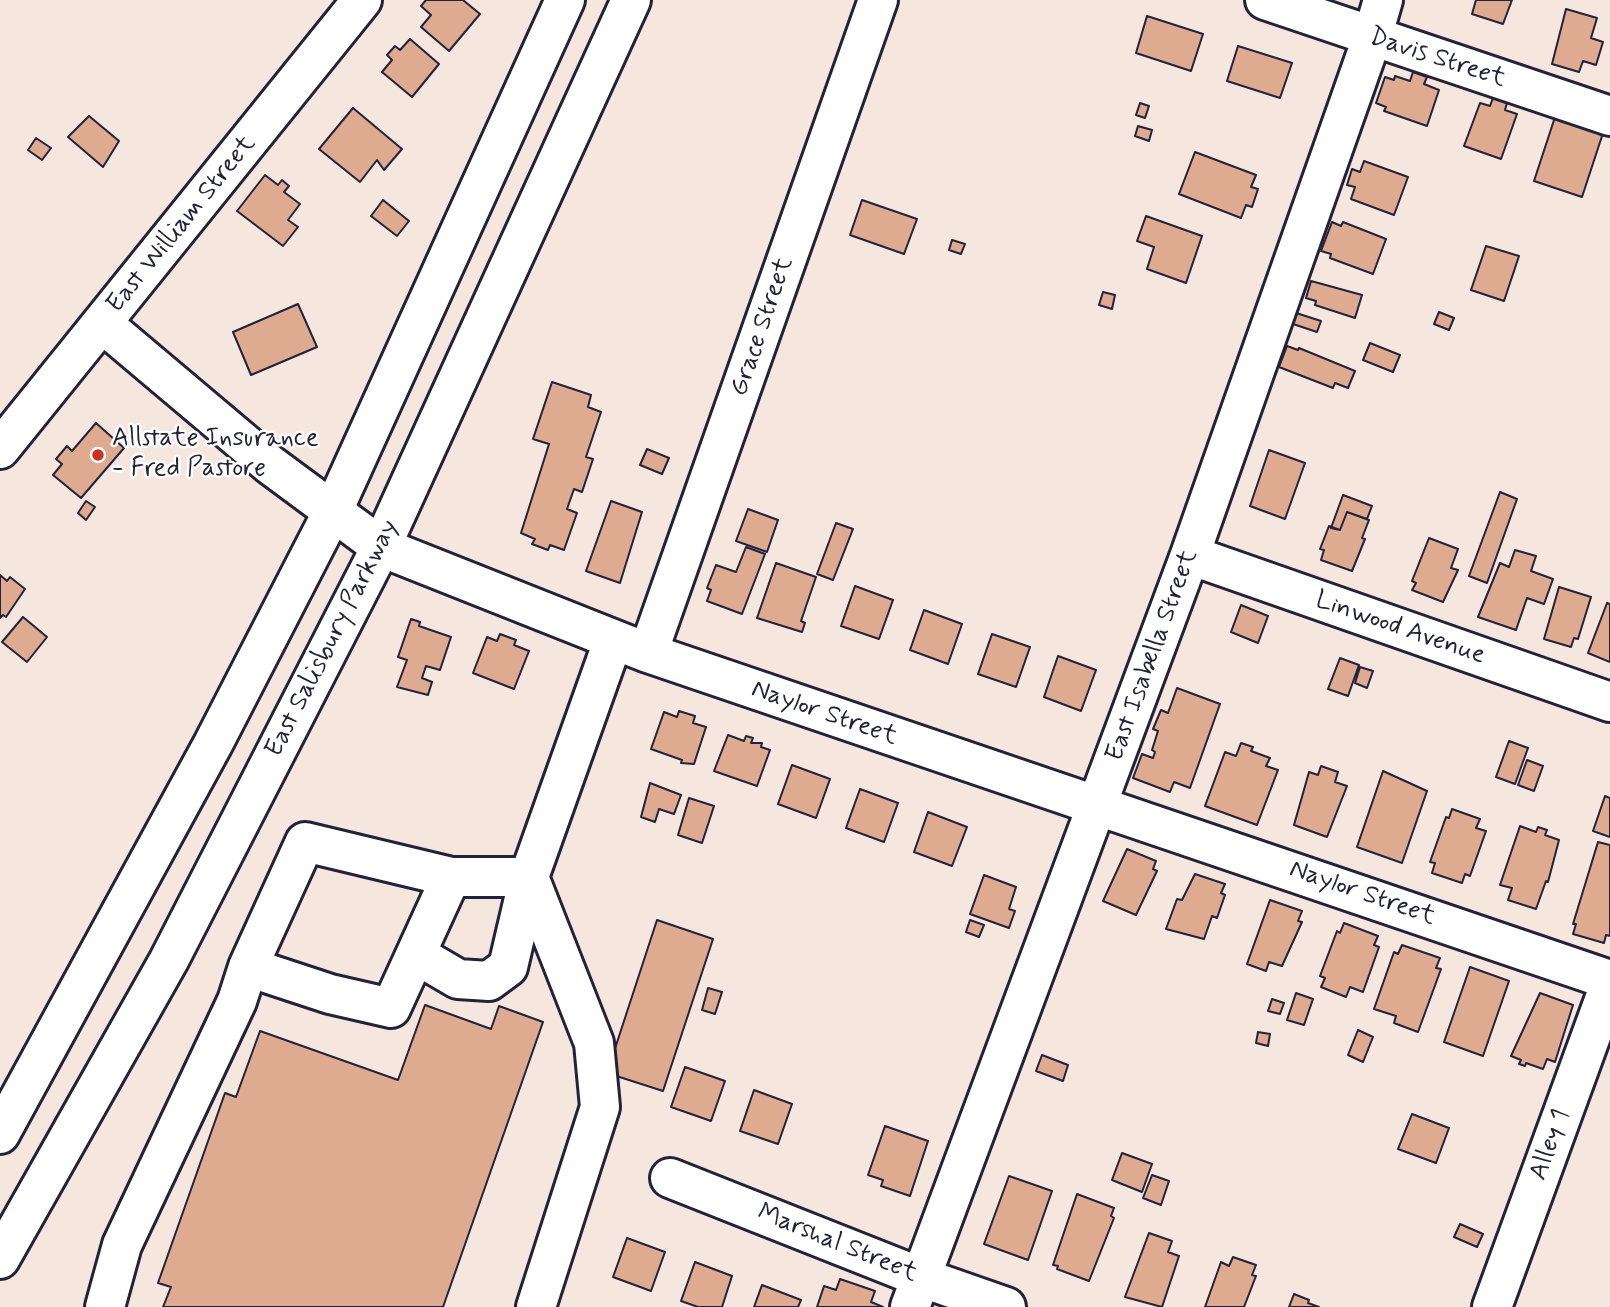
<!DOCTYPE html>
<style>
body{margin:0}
canvas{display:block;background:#f5e6de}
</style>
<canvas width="1610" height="1307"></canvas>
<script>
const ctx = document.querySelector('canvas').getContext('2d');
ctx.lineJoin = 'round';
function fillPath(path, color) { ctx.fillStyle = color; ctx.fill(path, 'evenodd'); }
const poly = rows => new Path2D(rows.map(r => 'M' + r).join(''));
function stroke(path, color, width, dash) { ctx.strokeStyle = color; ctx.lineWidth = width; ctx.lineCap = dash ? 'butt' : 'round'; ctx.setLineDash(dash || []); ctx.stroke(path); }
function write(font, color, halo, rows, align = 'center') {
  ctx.font = font + ' Mynerve,sans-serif'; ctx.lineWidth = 5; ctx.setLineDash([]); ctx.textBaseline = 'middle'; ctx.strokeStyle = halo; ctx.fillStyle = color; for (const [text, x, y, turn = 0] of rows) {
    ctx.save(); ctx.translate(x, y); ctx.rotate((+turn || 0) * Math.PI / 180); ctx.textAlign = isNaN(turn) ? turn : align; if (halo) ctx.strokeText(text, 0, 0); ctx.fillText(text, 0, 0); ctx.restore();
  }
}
const building = poly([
 [426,0,463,0,480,14,449,51,421,27,431,15,421,6,426,0],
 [1476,0,1512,0,1503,24,1472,14,1476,0],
 [1566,9,1597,18,1591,38,1603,42,1596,65,1583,61,1579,72,1552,64,1566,9],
 [1147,16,1203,34,1191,71,1136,53,1147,16],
 [410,39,439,64,412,97,382,72,392,60,387,55,395,46,400,50,410,39],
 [1238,46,1292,63,1280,98,1227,81,1238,46],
 [1413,72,1427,77,1424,84,1439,90,1427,126,1384,111,1386,107,1376,103,1385,77,1394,80,1395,76,1410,81,1413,72],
 [1493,98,1507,103,1505,110,1517,114,1501,159,1464,146,1480,103,1490,106,1493,98],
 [1140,103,1149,106,1145,118,1136,115,1140,103],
 [353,108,402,149,384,170,377,160,360,182,319,149,353,108],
 [89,116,119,141,103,167,68,137,89,116],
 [1555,117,1603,133,1582,197,1534,181,1555,117],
 [1138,126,1152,130,1149,141,1135,136,1138,126],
 [36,138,51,148,42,160,28,150,36,138],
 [1195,152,1256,175,1251,187,1258,189,1252,207,1246,205,1241,218,1179,194,1195,152],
 [1364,161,1408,177,1394,215,1351,199,1355,187,1347,185,1352,169,1360,172,1364,161],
 [265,175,278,185,282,180,289,186,284,192,300,204,288,220,298,227,283,246,237,211,265,175],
 [383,200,409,221,397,236,371,216,383,200],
 [862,200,917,219,904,254,850,235,862,200],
 [1146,216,1202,236,1186,283,1147,269,1154,247,1137,241,1146,216],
 [1332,222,1341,226,1343,222,1386,239,1373,274,1330,258,1331,254,1321,251,1332,222],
 [952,240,965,244,961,254,949,250,952,240],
 [1486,246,1519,256,1504,301,1471,290,1486,246],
 [1311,281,1362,295,1355,318,1315,305,1316,301,1306,298,1311,281],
 [1103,292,1115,295,1112,309,1099,305,1103,292],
 [298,304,317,347,251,375,233,332,298,304],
 [1293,312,1321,321,1317,332,1290,323,1293,312],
 [1439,312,1454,318,1449,330,1434,324,1439,312],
 [1370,343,1400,355,1393,372,1363,360,1370,343],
 [1287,346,1298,350,1299,348,1355,371,1348,388,1335,383,1333,388,1279,367,1287,346],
 [552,382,591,395,588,407,601,412,586,457,593,459,582,492,574,489,567,509,577,513,564,550,550,545,548,550,532,544,535,539,521,533,549,444,533,439,552,382],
 [96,423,124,448,81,498,53,475,62,464,56,459,67,446,72,451,96,423],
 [647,449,669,458,662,474,640,465,647,449],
 [1269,450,1305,463,1285,519,1250,506,1269,450],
 [1500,492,1517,499,1487,583,1469,576,1500,492],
 [1343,495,1372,506,1367,519,1347,512,1340,530,1331,528,1343,495],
 [86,501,95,507,86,520,78,513,86,501],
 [611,501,642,512,620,583,586,571,611,501],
 [748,509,778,520,767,552,736,541,748,509],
 [1347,512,1369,520,1362,538,1365,539,1352,571,1321,560,1324,550,1320,549,1329,526,1340,530,1347,512],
 [836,523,853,529,833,580,817,574,836,523],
 [1429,538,1458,549,1451,568,1458,570,1443,602,1412,590,1416,583,1412,581,1429,538],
 [746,547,765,554,742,614,707,601,711,590,707,588,716,565,736,572,746,547],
 [1515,550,1536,556,1531,571,1553,579,1544,604,1527,598,1516,630,1478,617,1500,563,1509,567,1515,550],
 [776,563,816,577,801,621,805,623,802,632,757,618,776,563],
 [0,575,7,581,10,577,25,589,6,617,3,615,0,618,0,575],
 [855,586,893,600,879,639,841,626,855,586],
 [1559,587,1591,597,1578,639,1574,638,1571,647,1544,639,1559,587],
 [1607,603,1610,604,1610,662,1588,653,1607,603],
 [1241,605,1268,616,1258,643,1231,632,1241,605],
 [924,610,962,624,948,664,910,650,924,610],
 [23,617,47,637,27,662,2,642,23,617],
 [411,619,420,622,419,626,451,637,440,670,426,666,422,678,432,682,428,695,397,687,407,660,398,657,411,619],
 [500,634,516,640,514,645,529,651,514,689,473,673,487,637,497,641,500,634],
 [992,634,1030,647,1016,687,978,674,992,634],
 [1058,656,1096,670,1081,711,1044,697,1058,656],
 [1340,658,1359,665,1348,696,1328,689,1340,658],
 [1360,667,1373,671,1367,688,1355,683,1360,667],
 [1177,688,1220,704,1190,788,1174,782,1170,792,1133,778,1142,754,1153,758,1155,752,1152,750,1158,731,1153,729,1161,710,1168,713,1177,688],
 [679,711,695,716,693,723,706,727,694,764,681,763,682,760,651,749,664,712,677,717,679,711],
 [728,735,744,741,746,736,753,738,751,743,762,743,761,747,770,750,757,786,714,771,728,735],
 [1509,741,1528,748,1515,784,1496,777,1509,741],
 [1241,743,1253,747,1251,751,1270,758,1266,766,1278,770,1257,825,1205,806,1225,752,1236,756,1241,743],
 [1527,760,1543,766,1534,791,1518,785,1527,760],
 [792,765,830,779,816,818,778,804,792,765],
 [1321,766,1338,772,1335,782,1347,786,1327,837,1294,825,1309,772,1318,775,1321,766],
 [1383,771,1427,791,1402,863,1357,847,1383,771],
 [650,783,681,795,674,814,659,809,655,822,641,817,650,783],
 [860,789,898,803,884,842,846,828,860,789],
 [1605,796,1610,798,1610,837,1593,831,1605,796],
 [689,798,714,806,702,843,678,835,689,798],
 [1452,809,1480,819,1476,828,1486,831,1470,876,1465,874,1462,883,1432,873,1435,863,1430,862,1446,817,1449,818,1452,809],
 [928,812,967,827,952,866,914,852,928,812],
 [1520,826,1536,832,1538,827,1547,830,1545,835,1559,840,1548,882,1546,881,1536,909,1508,900,1512,888,1500,885,1520,826],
 [1598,842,1610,845,1610,936,1606,935,1604,943,1573,934,1576,924,1573,924,1598,842],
 [1127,849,1156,861,1153,869,1157,871,1136,915,1103,901,1127,849],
 [1195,874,1225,884,1221,893,1225,895,1217,918,1212,916,1204,939,1166,929,1177,899,1182,900,1195,874],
 [984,875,1016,887,1009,909,1015,911,1009,928,970,914,984,875],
 [1270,900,1302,911,1298,921,1302,922,1282,966,1269,962,1266,971,1247,964,1270,900],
 [657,920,713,939,663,1091,607,1073,657,920],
 [970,920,984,925,979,937,966,932,970,920],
 [1344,923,1378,936,1374,945,1379,947,1363,992,1350,987,1346,997,1321,987,1325,978,1320,976,1337,931,1340,933,1344,923],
 [1402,945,1440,958,1436,968,1441,969,1418,1032,1394,1023,1396,1016,1374,1009,1394,952,1398,954,1402,945],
 [1470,967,1509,981,1483,1056,1444,1042,1470,967],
 [708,988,722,992,715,1014,702,1010,708,988],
 [1296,993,1313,999,1304,1025,1287,1020,1296,993],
 [1540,993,1573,1005,1555,1062,1547,1059,1543,1069,1526,1063,1525,1066,1519,1064,1521,1060,1511,1056,1540,993],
 [1272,999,1284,1003,1280,1014,1268,1011,1272,999],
 [425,1005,491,1029,499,1006,543,1022,443,1307,163,1307,171,1287,158,1283,225,1093,236,1097,260,1031,398,1080,425,1005],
 [1358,1030,1373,1037,1363,1062,1348,1055,1358,1030],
 [1258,1032,1270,1034,1268,1046,1256,1043,1258,1032],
 [1042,1055,1068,1065,1063,1081,1036,1071,1042,1055],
 [685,1067,725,1081,711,1121,671,1107,685,1067],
 [754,1090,792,1104,778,1144,740,1131,754,1090],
 [1412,1114,1449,1128,1436,1163,1398,1149,1412,1114],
 [885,1126,928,1141,910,1196,881,1186,883,1180,868,1175,885,1126],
 [1122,1153,1152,1164,1142,1192,1112,1180,1122,1153],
 [1152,1175,1169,1181,1161,1205,1143,1198,1152,1175],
 [1009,1176,1052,1191,1028,1260,984,1244,1009,1176],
 [1077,1194,1114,1208,1111,1216,1114,1218,1089,1281,1057,1269,1058,1266,1053,1265,1077,1194],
 [1460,1224,1483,1234,1477,1247,1454,1237,1460,1224],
 [1149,1233,1172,1241,1168,1252,1179,1256,1162,1307,1125,1297,1149,1233],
 [627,1238,665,1252,651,1291,613,1277,627,1238],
 [1233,1257,1256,1265,1252,1275,1256,1276,1244,1307,1205,1307,1221,1262,1229,1266,1233,1257],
 [695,1262,732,1276,722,1307,698,1307,681,1301,695,1262],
 [840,1279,875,1291,871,1302,883,1307,817,1307,824,1286,836,1290,840,1279],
 [762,1285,801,1300,798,1307,754,1307,762,1285],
 [1294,1294,1309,1300,1308,1303,1319,1307,1289,1307,1294,1294]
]);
const minor = poly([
 [1265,0,1610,116],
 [103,324,269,464,381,547,648,653,1610,980],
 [0,449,362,0],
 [1190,555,1610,702],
 [648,653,878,0],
 [529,877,594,1043,600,1107,536,1307],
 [417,955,458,979,489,981,508,967,529,877,613,641],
 [248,967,330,994,391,1008,451,877],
 [670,1178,920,1277,1006,1307],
 [105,1307,122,1245,237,1001,248,967,305,842,451,877,529,877],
 [910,1307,1190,555,1372,38,1383,0],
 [1492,1307,1610,984]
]);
const major = poly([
 [0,1134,213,744,332,513,565,0],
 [0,1259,169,960,381,547,631,0]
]);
const markers = [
 [98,455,7,"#c8321e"]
];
const streetNames = [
 ["Davis Street",1437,59,18],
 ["East William Street",182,225,-51],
 ["Grace Street",763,327,-71],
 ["Linwood Avenue",1400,629,19],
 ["East Salisbury Parkway",333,639,-63],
 ["East Isabella Street",1153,656,-70],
 ["Naylor Street",824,714,19],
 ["Naylor Street",1362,894,19],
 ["Alley 1",1551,1145,-70],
 ["Marshal Street",837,1244,22]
];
const poiNames = [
 ["Allstate Insurance",112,440],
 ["- Fred Pastore",112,470]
];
fillPath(building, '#deab91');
stroke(building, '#22223b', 2);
stroke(minor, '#22223b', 44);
stroke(major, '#22223b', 44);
stroke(minor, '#fff', 38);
stroke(major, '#fff', 38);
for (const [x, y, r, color] of markers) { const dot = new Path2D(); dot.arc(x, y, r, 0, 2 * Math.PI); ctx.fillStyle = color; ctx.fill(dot); stroke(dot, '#fff', 2.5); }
write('26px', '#22223b', '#fff', streetNames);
write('26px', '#22223b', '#fff', poiNames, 'left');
</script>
